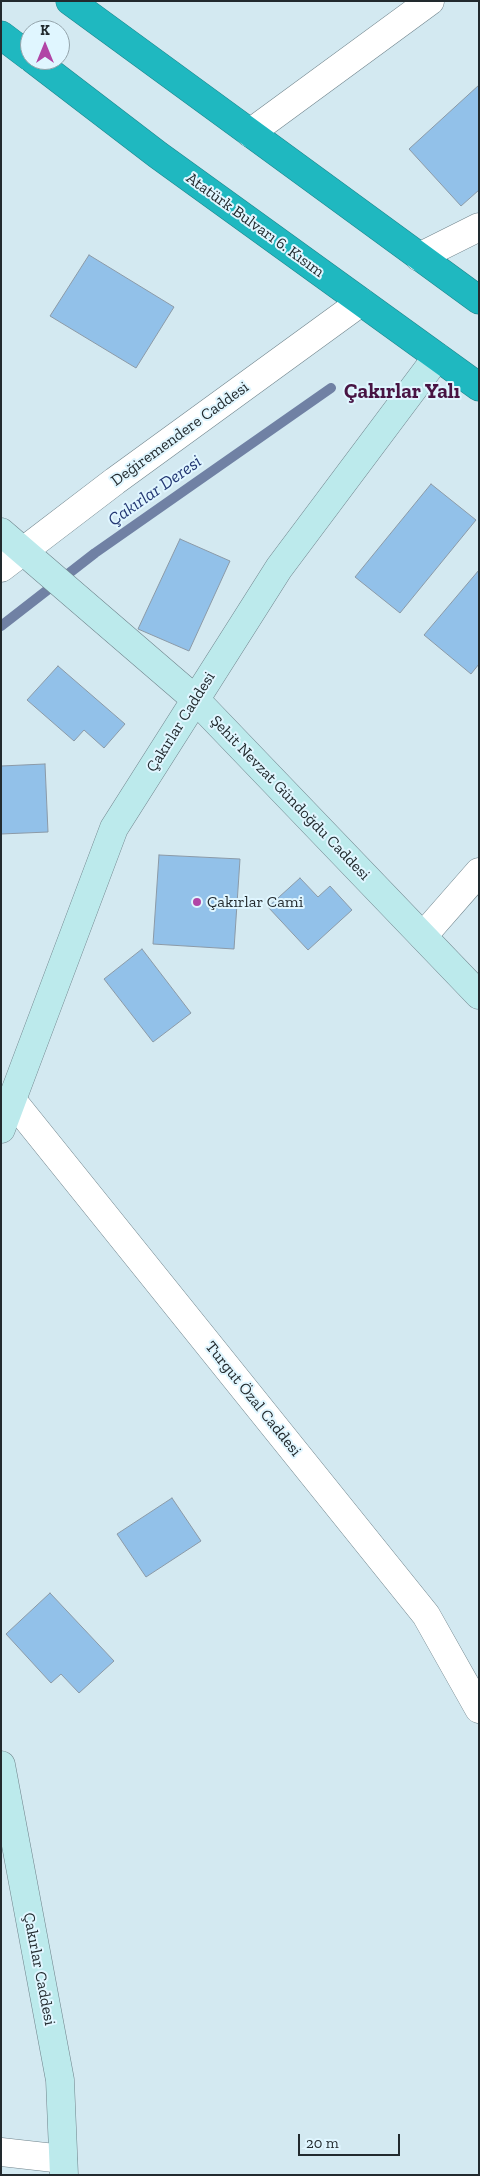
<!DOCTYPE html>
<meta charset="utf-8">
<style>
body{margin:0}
#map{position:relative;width:480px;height:2176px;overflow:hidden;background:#d3e9f1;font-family:"Zilla Slab",serif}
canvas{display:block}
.frame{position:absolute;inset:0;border:2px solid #222a2e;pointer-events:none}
.north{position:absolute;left:20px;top:20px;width:50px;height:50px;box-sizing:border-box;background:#e0f6ff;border:1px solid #94a4ab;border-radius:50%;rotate:0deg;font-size:14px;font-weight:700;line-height:20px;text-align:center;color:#222a2e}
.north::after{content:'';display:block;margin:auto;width:18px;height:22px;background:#b145a6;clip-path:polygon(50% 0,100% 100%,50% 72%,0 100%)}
.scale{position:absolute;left:298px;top:2134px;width:102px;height:22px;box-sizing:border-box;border:2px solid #222a2e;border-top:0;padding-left:6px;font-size:15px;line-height:18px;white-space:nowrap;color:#222a2e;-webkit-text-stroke:4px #e0f6ff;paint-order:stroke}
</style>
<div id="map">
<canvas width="480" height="2176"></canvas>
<div class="frame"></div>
<div class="north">K</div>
<div class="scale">20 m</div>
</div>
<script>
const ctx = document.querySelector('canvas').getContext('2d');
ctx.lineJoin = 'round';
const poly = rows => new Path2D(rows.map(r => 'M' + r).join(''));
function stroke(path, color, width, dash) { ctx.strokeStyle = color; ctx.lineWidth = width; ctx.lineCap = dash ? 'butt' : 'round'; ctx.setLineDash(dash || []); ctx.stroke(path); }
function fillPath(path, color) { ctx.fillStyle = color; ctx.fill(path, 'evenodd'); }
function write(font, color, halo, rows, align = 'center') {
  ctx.font = font + ' "Zilla Slab",serif'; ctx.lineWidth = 4; ctx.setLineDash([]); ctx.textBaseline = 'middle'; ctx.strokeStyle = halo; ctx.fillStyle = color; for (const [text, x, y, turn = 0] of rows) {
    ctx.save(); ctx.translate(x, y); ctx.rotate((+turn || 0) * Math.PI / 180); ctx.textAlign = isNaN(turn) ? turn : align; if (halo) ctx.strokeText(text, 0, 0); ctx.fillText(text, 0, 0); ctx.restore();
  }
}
const stream = poly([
 [1,626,95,553,331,388]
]);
const building = poly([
 [479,85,479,190,461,206,409,149,479,85],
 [89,255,174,307,136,368,50,316,89,255],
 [431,484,476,520,400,613,355,577,431,484],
 [180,539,230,561,189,651,138,629,180,539],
 [479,570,479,664,471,674,424,635,479,570],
 [58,666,125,724,104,748,84,730,74,741,27,700,58,666],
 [45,764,48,832,1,834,1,766,45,764],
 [159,855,240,859,234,949,153,944,159,855],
 [300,878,318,897,330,886,352,910,308,950,268,907,300,878],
 [142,949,191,1013,153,1042,104,979,142,949],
 [172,1498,201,1541,146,1577,117,1534,172,1498],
 [50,1593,114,1661,79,1693,61,1674,51,1683,6,1634,50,1593]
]);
const street = poly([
 [250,133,430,1],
 [419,257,479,227],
 [1,568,115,481,361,302],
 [423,936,479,872],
 [12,1100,426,1615,479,1709],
 [1,2152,63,2159]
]);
const secondary = poly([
 [1,532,195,699,479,995],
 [1,1129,114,828,279,568,437,357],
 [1,1765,60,2080,64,2175]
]);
const highway = poly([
 [70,1,479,300],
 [1,35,30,57],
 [34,60,158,155,479,387]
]);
const markers = [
 [197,902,5,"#b145a6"]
];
const streetNames = [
 ["Atatürk Bulvarı 6. Kısım",255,225,36],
 ["Değiremendere Caddesi",180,434,-36],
 ["Çakırlar Caddesi",181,722,-58],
 ["Şehit Nevzat Gündoğdu Caddesi",290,798,46],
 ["Turgut Özal Caddesi",253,1399,51],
 ["Çakırlar Caddesi",39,1969,79]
];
const poiNames = [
 ["Çakırlar Cami",207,902]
];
const waterNames = [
 ["Çakırlar Deresi",155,491,-35]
];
const districtNames = [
 ["Çakırlar Yalı",402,392]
];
stroke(stream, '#7081a4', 10);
fillPath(building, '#92c1e9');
stroke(building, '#8b9aa7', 1);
stroke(street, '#70848c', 29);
stroke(secondary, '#70848c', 29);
stroke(highway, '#20868d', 29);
stroke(street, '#fff', 28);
stroke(secondary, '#bceaec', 28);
stroke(highway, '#1fb8c0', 28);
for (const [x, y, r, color] of markers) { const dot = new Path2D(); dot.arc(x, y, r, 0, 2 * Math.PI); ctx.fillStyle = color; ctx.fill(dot); stroke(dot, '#e0f6ff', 2); }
write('16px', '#222a2e', '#e0f6ff', streetNames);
write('16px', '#222a2e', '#e0f6ff', poiNames, 'left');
write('italic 18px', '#223672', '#e0f6ff', waterNames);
write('bold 21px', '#481443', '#e0f6ff', districtNames);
</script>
